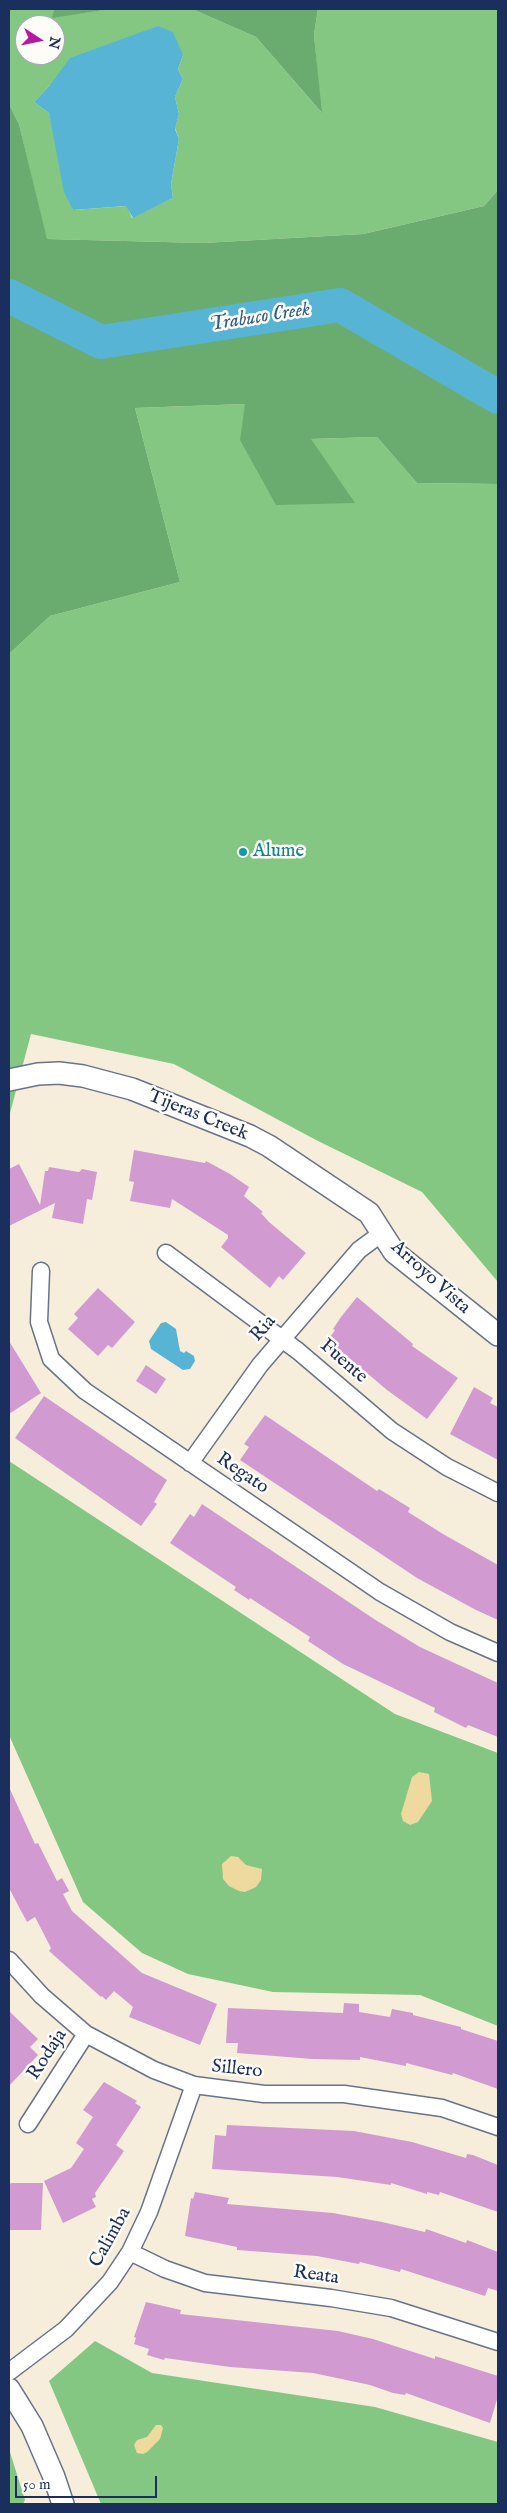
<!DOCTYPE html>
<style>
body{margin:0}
#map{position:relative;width:507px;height:2513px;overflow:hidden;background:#f6eedb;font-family:"IM FELL English",serif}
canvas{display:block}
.frame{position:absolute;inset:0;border:10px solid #1b2f5e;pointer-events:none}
.north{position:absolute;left:15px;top:15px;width:50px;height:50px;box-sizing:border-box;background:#fdfcf7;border:1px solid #a3aaba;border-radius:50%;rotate:101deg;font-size:14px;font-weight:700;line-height:20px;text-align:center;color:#1b2f5e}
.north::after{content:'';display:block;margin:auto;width:18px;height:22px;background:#b5179e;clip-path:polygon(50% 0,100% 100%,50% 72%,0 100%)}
.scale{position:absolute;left:15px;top:2476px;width:142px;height:22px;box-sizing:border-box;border:2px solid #1b2f5e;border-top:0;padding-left:6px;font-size:15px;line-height:18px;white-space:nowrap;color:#1b2f5e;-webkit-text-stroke:4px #fdfcf7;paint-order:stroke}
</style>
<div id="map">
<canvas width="507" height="2513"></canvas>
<div class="frame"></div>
<div class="north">N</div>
<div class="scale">50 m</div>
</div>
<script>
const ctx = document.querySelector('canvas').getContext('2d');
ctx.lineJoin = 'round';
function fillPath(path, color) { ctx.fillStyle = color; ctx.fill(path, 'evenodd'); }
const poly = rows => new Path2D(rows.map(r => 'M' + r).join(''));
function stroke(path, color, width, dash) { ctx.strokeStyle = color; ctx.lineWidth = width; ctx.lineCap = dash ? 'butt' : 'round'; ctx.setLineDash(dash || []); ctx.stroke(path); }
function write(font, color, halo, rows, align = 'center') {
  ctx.font = font + ' "IM FELL English",serif'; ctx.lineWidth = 5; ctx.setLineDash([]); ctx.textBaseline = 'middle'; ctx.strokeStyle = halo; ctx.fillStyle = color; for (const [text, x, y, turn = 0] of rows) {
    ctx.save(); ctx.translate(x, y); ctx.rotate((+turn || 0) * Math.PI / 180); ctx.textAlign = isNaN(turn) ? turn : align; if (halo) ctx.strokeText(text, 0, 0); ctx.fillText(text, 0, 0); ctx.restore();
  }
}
const green = poly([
 [9,9,54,9,53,17,111,9,192,9,256,37,321,112,314,35,318,9,498,9,498,190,484,206,363,234,203,243,46,239,19,124,9,104],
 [25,25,55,25,55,55,25,55],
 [183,55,178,69,183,79,175,97,179,114,175,128,179,139,171,184,173,198,132,218,127,206,73,210,49,113,34,102,50,85],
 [245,404,310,439,377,437,417,483,498,484,498,1282,422,1192,316,1140,174,1064,31,1034,9,1117,9,654,50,616,180,582,135,408],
 [9,1461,395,1714,498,1753,498,2026,420,1995,273,1992,188,1974,142,1953,83,1902,9,1735],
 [95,2341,152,2373,375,2407,498,2442,498,2504,101,2504,49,2381],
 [9,2449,25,2500,23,2504,9,2504]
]);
const forest = poly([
 [54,9,111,9,52,18],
 [192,9,318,9,314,35,322,113,256,37],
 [9,104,19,124,47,239,203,243,363,234,484,206,498,190,498,484,417,483,377,437,311,439,355,503,276,505,240,440,245,404,135,408,180,582,50,616,9,654]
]);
const sand = poly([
 [419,1772,429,1774,432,1801,418,1822,410,1825,403,1821,401,1814,412,1777],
 [231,1856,238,1857,246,1865,262,1869,261,1880,256,1887,245,1892,239,1891,229,1886,223,1879,222,1864],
 [156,2425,161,2425,163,2428,160,2439,147,2452,143,2454,137,2453,134,2445,137,2440,147,2437]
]);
const water = poly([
 [158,26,173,32,183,55,178,69,183,79,175,97,179,114,175,129,179,139,171,184,173,198,133,218,126,206,73,210,64,192,49,113,34,102,50,85,70,58],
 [166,1322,176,1329,180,1351,184,1353,186,1351,194,1356,195,1361,190,1369,183,1370,151,1349,149,1341,161,1323]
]);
const river = poly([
 [9,296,101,342,340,305,498,397]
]);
const building = poly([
 [134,1150,205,1163,206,1161,230,1174,249,1187,244,1196,263,1212,261,1213,269,1222,306,1253,283,1280,279,1276,270,1288,221,1247,228,1238,228,1235,172,1199,170,1208,130,1201,134,1182,129,1181],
 [19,1164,40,1205,45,1171,48,1171,49,1167,79,1172,82,1169,97,1172,92,1200,87,1199,83,1224,52,1218,55,1203,9,1226,9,1169],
 [98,1288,135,1322,112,1348,108,1345,98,1356,68,1329,78,1318,74,1314],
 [357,1297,413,1344,412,1346,458,1378,427,1419,387,1390,328,1340,335,1330,333,1329,341,1317],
 [9,1341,41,1393,9,1414],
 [146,1365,166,1379,156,1394,136,1381],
 [474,1387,493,1398,490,1403,498,1407,498,1460,450,1434],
 [44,1396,167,1480,154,1502,157,1504,141,1526,15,1438],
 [265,1415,377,1491,379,1489,410,1508,408,1512,443,1534,498,1565,498,1620,476,1610,417,1578,240,1460,249,1447,244,1444],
 [202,1504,374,1619,420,1647,498,1683,498,1737,468,1725,466,1728,434,1712,435,1708,343,1664,308,1641,310,1637,250,1598,249,1600,234,1590,236,1587,170,1543,190,1514,194,1517],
 [9,1787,35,1844,38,1843,57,1881,62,1878,69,1891,63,1894,72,1911,142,1973,217,2004,200,2045,129,2017,133,2007,114,1991,106,2000,102,1996,101,1997,49,1951,51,1948,35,1917,27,1922,9,1888],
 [344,2003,359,2004,359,2012,390,2017,392,2009,413,2013,413,2015,461,2027,461,2029,498,2041,498,2089,453,2073,452,2075,406,2063,406,2066,360,2057,360,2060,312,2059,237,2053,238,2043,226,2043,228,2008,343,2013],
 [9,2011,38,2039,30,2047,38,2055,9,2086],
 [104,2082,137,2101,135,2103,141,2107,116,2145,124,2151,95,2193,96,2197,92,2199,96,2207,63,2223,44,2181,71,2168,84,2149,76,2143,93,2117,83,2110],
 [227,2125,354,2131,412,2142,466,2158,467,2154,473,2155,498,2165,498,2212,440,2192,439,2195,427,2192,427,2194,391,2183,391,2185,337,2177,212,2169,215,2135,226,2136],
 [12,2183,43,2183,41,2230,9,2230,9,2184],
 [195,2192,229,2198,227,2204,333,2213,382,2222,425,2232,426,2229,466,2243,467,2240,498,2252,498,2291,488,2288,485,2296,401,2269,400,2272,360,2262,359,2264,317,2256,237,2250,237,2247,185,2236,191,2198,193,2199],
 [146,2302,181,2310,180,2314,338,2331,373,2339,435,2359,435,2356,498,2376,498,2396,490,2423,406,2393,405,2395,393,2393,370,2385,313,2373,230,2367,165,2358,164,2360,147,2355,149,2349,134,2344,136,2338,134,2337]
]);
const minor = poly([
 [166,1253,298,1351,392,1431,447,1467,498,1493],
 [41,1271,39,1322,51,1359,85,1391,380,1592,450,1632,498,1653],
 [190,1463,260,1365,359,1250,382,1233],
 [9,1960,42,1996,86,2034,154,2070,194,2085,264,2094,344,2094,442,2108,498,2127],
 [28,2124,86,2034],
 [130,2252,165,2269,205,2283,331,2298,391,2308,498,2342],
 [9,2372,66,2329,110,2282,130,2252,149,2212,194,2085]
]);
const tertiary = poly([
 [9,1080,38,1074,59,1073,83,1076,132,1089,250,1136,269,1146,369,1213,394,1252,498,1335],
 [9,2389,32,2426,54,2477,63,2504]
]);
const markers = [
 [243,852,5,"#0f9aa8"]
];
const cultureNames = [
 ["Alume",253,852]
];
const streetNames = [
 ["Tijeras Creek",198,1116,22],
 ["Arroyo Vista",430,1278,42],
 ["Ria",264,1329,-49],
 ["Fuente",343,1362,41],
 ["Regato",242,1474,34],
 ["Rodaja",48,2055,-57],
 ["Sillero",237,2070,6],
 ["Calimba",111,2238,-61],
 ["Reata",316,2276,8]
];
const waterNames = [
 ["Trabuco Creek",260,318,-9]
];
fillPath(green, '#83c782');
fillPath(forest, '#6aac70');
fillPath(sand, '#eeda9e');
fillPath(water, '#57b4d5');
stroke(river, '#57b4d5', 34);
fillPath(building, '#d19bd2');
stroke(minor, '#68728a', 19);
stroke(tertiary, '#68728a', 24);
stroke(minor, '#fff', 16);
stroke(tertiary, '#fff', 21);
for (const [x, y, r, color] of markers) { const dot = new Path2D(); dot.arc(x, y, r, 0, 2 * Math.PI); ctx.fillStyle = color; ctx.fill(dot); stroke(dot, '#fdfcf7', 2); }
write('19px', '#0d838f', '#fdfcf7', cultureNames, 'left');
write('19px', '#1b2f5e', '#fdfcf7', streetNames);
write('italic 20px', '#305e88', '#fdfcf7', waterNames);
</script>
